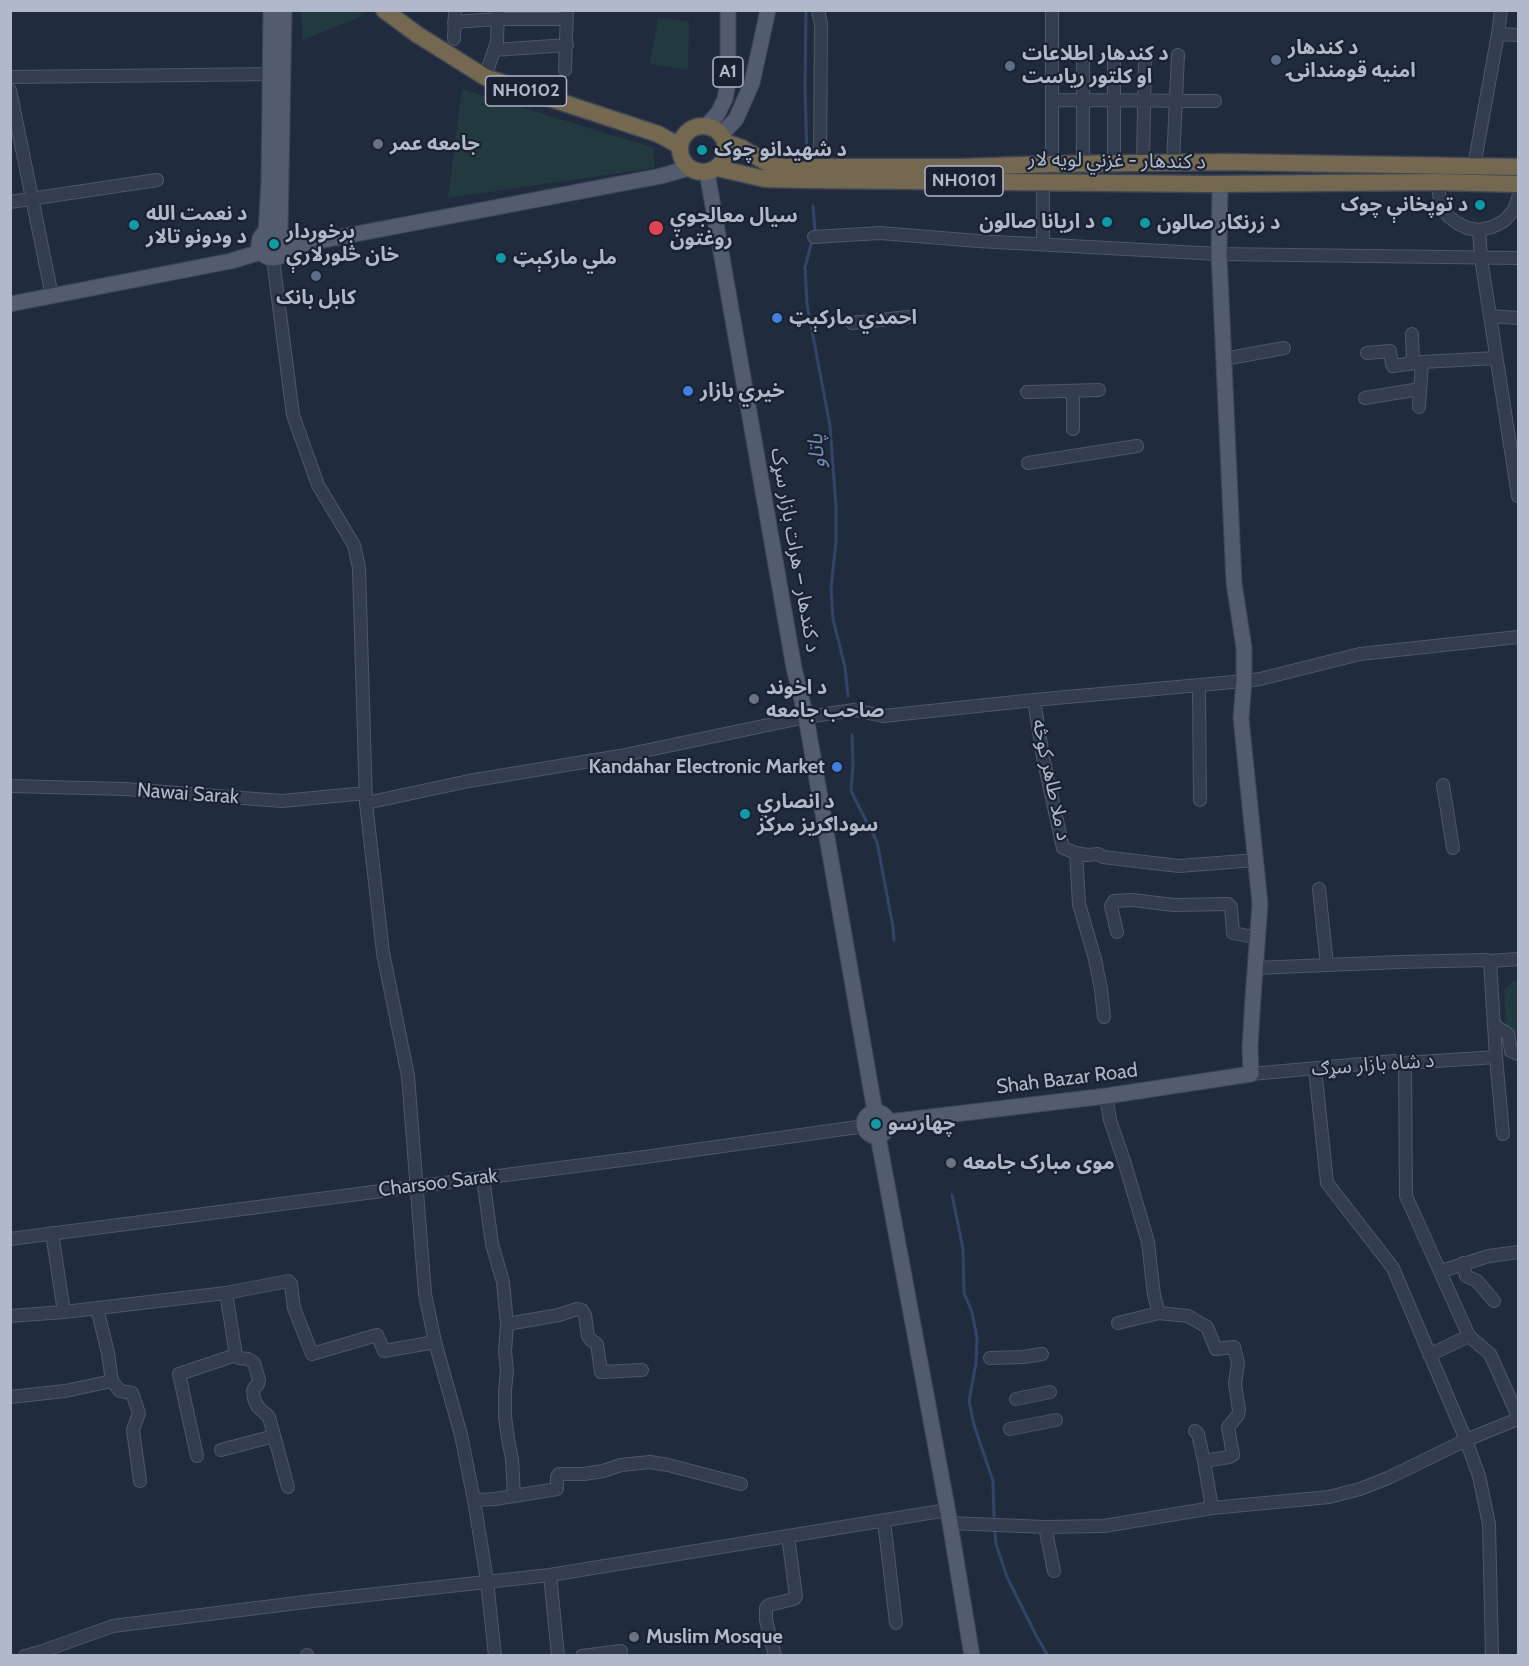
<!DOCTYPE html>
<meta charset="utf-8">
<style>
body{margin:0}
#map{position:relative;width:1529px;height:1666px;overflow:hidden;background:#202b3e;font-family:Cabin,sans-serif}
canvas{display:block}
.frame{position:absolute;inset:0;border:12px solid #b0b8c9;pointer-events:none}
</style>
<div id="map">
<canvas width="1529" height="1666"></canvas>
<div class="frame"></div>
</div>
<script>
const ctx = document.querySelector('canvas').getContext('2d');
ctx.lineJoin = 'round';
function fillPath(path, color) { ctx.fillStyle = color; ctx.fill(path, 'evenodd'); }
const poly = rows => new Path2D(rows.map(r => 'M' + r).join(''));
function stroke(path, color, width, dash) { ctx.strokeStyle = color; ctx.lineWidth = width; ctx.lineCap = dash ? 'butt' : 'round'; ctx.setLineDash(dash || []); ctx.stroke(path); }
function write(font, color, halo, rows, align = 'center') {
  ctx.font = font + ' Cabin,"Noto Sans Arabic",sans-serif'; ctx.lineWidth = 4.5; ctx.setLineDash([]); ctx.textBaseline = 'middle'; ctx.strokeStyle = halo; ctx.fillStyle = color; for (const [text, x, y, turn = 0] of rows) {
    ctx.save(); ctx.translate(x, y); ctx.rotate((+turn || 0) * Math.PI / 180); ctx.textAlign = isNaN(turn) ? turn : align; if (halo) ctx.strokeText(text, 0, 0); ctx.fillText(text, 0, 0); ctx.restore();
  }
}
const green = poly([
 [301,11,357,11,363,16,303,40],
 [658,18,689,21,688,70,650,64],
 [462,89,651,147,654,148,653,155,655,168,448,198],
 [1518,981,1518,1042,1518,1036,1506,1025,1504,990,1512,982]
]);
const stream = poly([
 [806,10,805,88,807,157],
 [813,206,815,230,814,234],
 [812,241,805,267,807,304,830,426,836,507,836,541,831,589,833,619,845,667,848,696],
 [852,735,853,763,851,791,877,842,893,927,894,940],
 [952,1195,963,1249,964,1293,972,1312,977,1338,976,1363,969,1401,974,1425,993,1481,994,1516],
 [995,1532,996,1544,1007,1577,1036,1635,1048,1656]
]);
const minor = poly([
 [818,10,821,24,820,166],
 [1052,10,1052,164],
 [454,22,497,19,567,19],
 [1498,34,1518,35],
 [454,39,455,10],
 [494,50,567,45],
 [1114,56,1114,163],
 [1083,57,1083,163],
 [565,70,567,10],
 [10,77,279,74],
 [485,77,497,42,498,10],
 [10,90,52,296],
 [1053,100,1215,101],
 [1143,163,1145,57],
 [1173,163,1178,55],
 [1474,166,1498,34,1501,10],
 [1043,181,1043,244],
 [1437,182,1441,205,1448,216,1457,223,1467,228,1479,230,1492,227,1504,221,1514,210,1518,198],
 [10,202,157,180],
 [1479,230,1481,258,1518,496],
 [814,237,880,233,978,241,1219,254,1518,258],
 [273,259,293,415,318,485,354,545,359,568,366,803,383,953,408,1076,425,1294,435,1342,461,1435,474,1500,487,1581,495,1656],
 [1490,316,1518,318],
 [852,323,908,317],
 [1412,334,1413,363],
 [1367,353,1390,351,1392,364,1393,366,1422,362,1496,358],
 [1224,359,1284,348],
 [1027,392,1099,390],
 [1365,398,1420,389],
 [1419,407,1422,362],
 [1073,429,1073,392],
 [1028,463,1137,446],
 [1199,686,1200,800],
 [1034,700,1043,757,1063,848,1076,853,1087,855,1098,854,1103,857,1111,858,1179,866,1256,860],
 [1443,785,1453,848],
 [10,786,125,789,282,801,366,793],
 [366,803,469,781,620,756,806,717,854,710,883,716,1034,700,1244,681,1260,679,1360,654,1518,637],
 [1076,853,1079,904,1095,959,1101,989,1104,1017],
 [1319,889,1327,965],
 [1117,932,1111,906,1114,901,1132,900,1174,905,1228,904,1231,907,1233,933,1258,938],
 [1255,968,1399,962,1487,960,1490,961],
 [1497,1027,1508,1034,1511,1051,1518,1054],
 [1405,1063,1406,1196,1469,1336,1490,1354,1518,1416],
 [1315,1069,1327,1183,1393,1268,1466,1440,1479,1476,1489,1524,1492,1656],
 [1251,1074,1395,1061,1405,1063,1496,1057],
 [1106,1096,1110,1120,1125,1164,1148,1242,1154,1295,1159,1313,1188,1316,1207,1327,1216,1349,1234,1347,1238,1363,1235,1384,1239,1410,1238,1415,1228,1427,1233,1455,1229,1457,1204,1461],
 [1503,1134,1496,1057,1490,961,1518,959],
 [483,1178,492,1244,503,1282,507,1324,505,1351,507,1370,505,1391,505,1416,508,1439,512,1459,514,1496],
 [52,1233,64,1312],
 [10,1239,645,1157,865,1126],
 [1463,1263,1466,1276,1477,1281,1494,1301],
 [1441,1271,1489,1256,1518,1252],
 [226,1293,236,1355,239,1358,248,1359,254,1363,259,1380,258,1384,255,1387,253,1391,254,1399,258,1407,269,1417,288,1487],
 [97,1308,108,1353,112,1381,120,1391,132,1393,139,1413,133,1430,140,1481],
 [10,1316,64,1312,226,1293,288,1281,291,1284,294,1308,312,1354,377,1335,384,1351,435,1342],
 [1118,1323,1159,1313],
 [507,1324,559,1315,577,1309,582,1310,585,1315,588,1336,591,1340,597,1344,601,1372,642,1370],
 [1429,1355,1469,1336],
 [990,1358,1024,1357,1042,1354],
 [10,1397,65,1391,112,1381],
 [1016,1399,1050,1392],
 [1010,1429,1056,1420],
 [1195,1431,1198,1434,1204,1461,1212,1508],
 [221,1450,274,1436],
 [197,1456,179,1374,236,1355],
 [474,1500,495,1499,557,1489,557,1477,559,1474,584,1474,603,1471,621,1465,650,1462,668,1465,741,1484],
 [884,1521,896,1623],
 [950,1523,1045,1527,1104,1526,1212,1508,1329,1497,1360,1489,1388,1478,1466,1440,1518,1419],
 [1045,1527,1054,1571],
 [550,1575,558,1656],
 [25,1656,40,1652,113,1626,313,1601,550,1575,947,1510],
 [307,1656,307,1655],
 [582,1656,621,1651],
 [775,1656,766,1620,766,1608,769,1605,794,1599,796,1596,788,1536]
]);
const major = poly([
 [706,127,718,113,725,99,728,82,728,10],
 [721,135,736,119,752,83,768,10],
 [707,172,794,668,806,717,875,1112],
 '259 244a14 14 0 1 1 28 0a14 14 0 1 1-28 0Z',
 [266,232,269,181,271,10],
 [280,232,284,10],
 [287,247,661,176,689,168],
 [10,304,231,261,261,252],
 '864 1124a12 12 0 1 1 24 0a12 12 0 1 1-24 0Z',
 [888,1122,1106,1096,1251,1074,1250,1047,1253,998,1260,904,1241,718,1244,681,1244,648,1234,583,1219,254,1220,184],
 [878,1136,950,1523,972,1656]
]);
const highway = poly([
 [384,10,418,35,485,77,658,134,680,146],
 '680 149a23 23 0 1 1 46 0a23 23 0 1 1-46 0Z',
 [725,142,742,148,772,166,785,167,962,167,1052,164,1227,162,1518,167],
 [717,168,765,179,805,180,1212,184,1437,182,1518,184]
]);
const markers = [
 [1276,60,6,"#5c6f8a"],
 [1010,66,6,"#5c6f8a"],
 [378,144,6,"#6b7280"],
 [702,150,6,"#0f9aa8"],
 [1480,205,6,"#0f9aa8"],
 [1107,222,6,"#0f9aa8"],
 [1145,223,6,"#0f9aa8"],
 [134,225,6,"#0f9aa8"],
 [656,228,8,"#e0444e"],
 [274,244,6,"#0f9aa8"],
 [501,258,6,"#0f9aa8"],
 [316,276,6,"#5c6f8a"],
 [777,318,6,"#3f7fe0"],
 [688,391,6,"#3f7fe0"],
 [754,699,6,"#6b7280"],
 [837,767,6,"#3f7fe0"],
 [745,814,6,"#0f9aa8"],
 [876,1124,6,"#0f9aa8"],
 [951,1163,6,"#6b7280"],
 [634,1637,6,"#6b7280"]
];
const shields = [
 [728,72,30],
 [526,91,81],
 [964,181,78]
];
const shieldNames = [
 ["A1",728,72],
 ["NH0102",526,91],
 ["NH0101",964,181]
];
const poiNames = [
 ["د کندهار",1288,48],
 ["امنيه قومندانۍ",1288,71],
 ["د کندهار اطلاعات",1022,54],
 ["او کلتور رياست",1022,77],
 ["جامعه عمر",390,144],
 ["د شهيدانو چوک",714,150],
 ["د توپخانې چوک",1468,205,"right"],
 ["د نعمت الله",146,214],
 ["د ودونو تالار",146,237],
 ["سيال معالجوي",670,216],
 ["روغتون",670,239],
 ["د اریانا صالون",1095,222,"right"],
 ["د زرنګار صالون",1157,223],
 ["برخوردار",286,232],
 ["خان څلورلارې",286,255],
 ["ملي مارکېټ",513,258],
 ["کابل بانک",316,298,"center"],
 ["احمدي مارکېټ",789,318],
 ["خیري بازار",700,391],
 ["د اخوند",766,688],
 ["صاحب جامعه",766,711],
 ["Kandahar Electronic Market",825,767,"right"],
 ["د انصاري",757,802],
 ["سوداګریز مرکز",757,825],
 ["چهارسو",888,1124],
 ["موی مبارک جامعه",963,1163],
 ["Muslim Mosque",646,1637]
];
const streetNames = [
 ["د کندهار - غزني لويه لار",1117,161,1],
 ["د کندهار – هرات بازار سړک",795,550,80],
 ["د ملا طاهر کوڅه",1051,780,78],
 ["Nawai Sarak",188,794,4],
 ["د شاه بازار سړګ",1373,1065,-4],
 ["Shah Bazar Road",1067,1079,-7],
 ["Charsoo Sarak",438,1183,-7]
];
const waterNames = [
 ["پاتاو",817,451,-95]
];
fillPath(green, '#223a3f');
stroke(stream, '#324567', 3);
stroke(minor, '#4f5868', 14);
stroke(major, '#3d4656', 17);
stroke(highway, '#3d4555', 19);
stroke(minor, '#343d4e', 12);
stroke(major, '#525c6e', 15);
stroke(highway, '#746850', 16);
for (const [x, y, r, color] of markers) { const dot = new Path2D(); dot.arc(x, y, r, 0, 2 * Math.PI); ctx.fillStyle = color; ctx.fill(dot); stroke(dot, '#1a2232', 2); }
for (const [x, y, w] of shields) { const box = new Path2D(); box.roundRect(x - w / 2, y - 15, w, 30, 4.5); ctx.fillStyle = '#1a2232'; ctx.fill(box); stroke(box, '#b0b8c9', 1.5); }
write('bold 18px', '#b0b8c9', null, shieldNames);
write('bold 20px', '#b0b8c9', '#1a2232', poiNames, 'left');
write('20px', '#b0b8c9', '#1a2232', streetNames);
write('italic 21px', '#748cb4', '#1a2232', waterNames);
</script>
